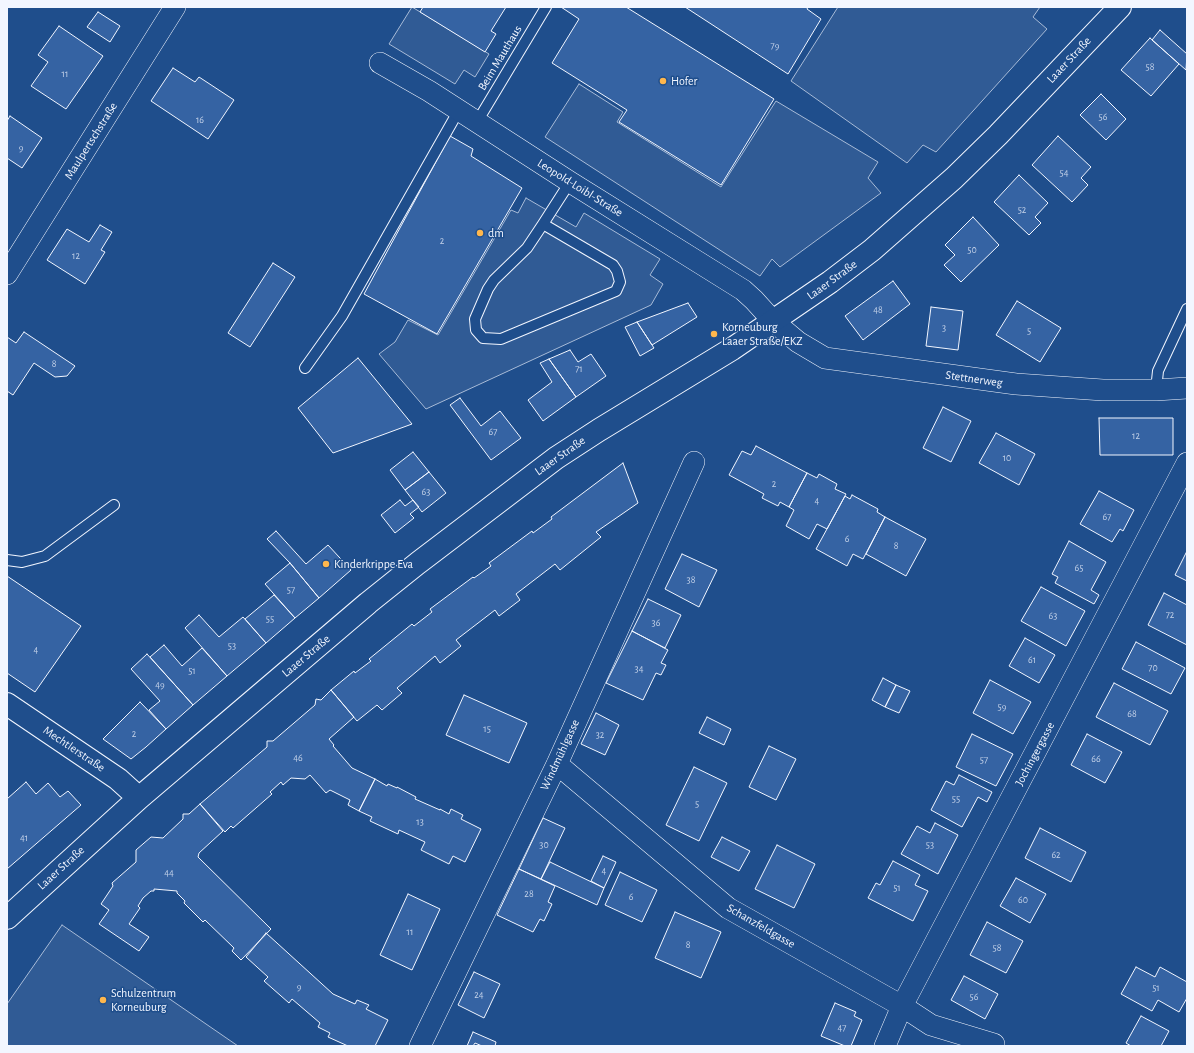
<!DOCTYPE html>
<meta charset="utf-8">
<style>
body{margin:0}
#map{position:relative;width:1194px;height:1053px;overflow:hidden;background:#1f4e8c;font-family:"Alegreya Sans",sans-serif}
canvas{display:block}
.frame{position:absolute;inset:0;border:8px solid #f2f6ff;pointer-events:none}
</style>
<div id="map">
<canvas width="1194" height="1053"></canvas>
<div class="frame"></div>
</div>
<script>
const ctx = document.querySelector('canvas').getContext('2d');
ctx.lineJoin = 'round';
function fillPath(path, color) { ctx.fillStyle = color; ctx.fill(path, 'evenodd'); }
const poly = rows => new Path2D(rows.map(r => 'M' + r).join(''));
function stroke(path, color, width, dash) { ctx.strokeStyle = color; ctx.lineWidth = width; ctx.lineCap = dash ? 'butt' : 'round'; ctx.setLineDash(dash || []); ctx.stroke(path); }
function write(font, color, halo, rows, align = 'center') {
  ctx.font = font + ' "Alegreya Sans",sans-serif'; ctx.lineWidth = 3; ctx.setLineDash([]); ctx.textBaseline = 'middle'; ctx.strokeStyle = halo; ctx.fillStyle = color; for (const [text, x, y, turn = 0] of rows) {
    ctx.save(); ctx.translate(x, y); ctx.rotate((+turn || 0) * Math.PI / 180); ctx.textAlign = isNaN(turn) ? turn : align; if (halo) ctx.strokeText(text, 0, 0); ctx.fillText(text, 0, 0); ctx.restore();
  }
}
const built = poly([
 [412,7,489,54,475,77,464,70,455,84,389,44,412,7],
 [838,7,1040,7,1033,17,1047,29,936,152,923,145,907,163,791,81,838,7],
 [579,84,623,112,617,122,721,187,776,101,878,162,868,178,881,193,780,267,772,259,760,276,545,137,579,84],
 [526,198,576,227,584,213,660,259,650,275,663,284,651,305,426,409,379,354,395,342,408,320,438,335,511,210,518,213,526,198],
 [62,925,238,1046,7,1046,7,1004,62,925]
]);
const building = poly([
 [423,7,506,7,491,31,496,34,485,52,420,12,423,7],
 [561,7,626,7,774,99,721,185,619,122,627,110,552,63,579,19,561,7],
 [685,7,808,7,807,9,821,19,788,74,685,7],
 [98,12,120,26,110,42,87,27,98,12],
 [59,26,103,56,66,109,31,86,48,62,38,55,59,26],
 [1160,30,1187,54,1186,70,1152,40,1160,30],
 [1150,38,1179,64,1151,96,1121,70,1150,38],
 [173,68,195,82,199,77,234,100,208,139,151,101,173,68],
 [1101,94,1126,119,1106,140,1080,115,1101,94],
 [10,116,42,138,22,168,7,158,7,121,10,116],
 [450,136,473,149,471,156,522,188,437,334,364,294,450,136],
 [1058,136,1091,167,1081,178,1088,185,1072,202,1032,165,1058,136],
 [1019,175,1048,203,1035,217,1041,223,1029,235,994,202,1019,175],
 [973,217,999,245,961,282,944,265,955,255,945,245,973,217],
 [100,225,112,232,101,250,105,252,85,284,47,260,67,229,89,242,100,225],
 [273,263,295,277,250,347,228,333,273,263],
 [893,281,910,304,863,340,845,316,893,281],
 [1017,301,1061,328,1040,362,996,335,1017,301],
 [688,303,697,317,652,345,637,322,688,303],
 [931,307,963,311,958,350,926,346,931,307],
 [637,322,654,348,640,356,625,327,637,322],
 [24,332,75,366,67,376,55,377,34,363,13,395,7,391,7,337,16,343,24,332],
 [570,350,578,362,591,354,606,376,576,397,549,359,570,350],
 [358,358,412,424,333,453,298,408,358,358],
 [549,359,576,397,543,421,528,400,552,382,540,363,549,359],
 [460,398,481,426,500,411,521,438,491,460,450,405,460,398],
 [943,407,971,421,951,462,923,448,943,407],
 [1099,418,1173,418,1173,455,1100,455,1099,418],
 [996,433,1035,454,1019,485,979,463,996,433],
 [756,446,807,473,789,507,780,502,778,506,762,498,764,494,729,475,742,451,751,455,756,446],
 [413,452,429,472,405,490,390,470,413,452],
 [623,463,638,503,596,532,601,537,560,570,555,564,516,594,520,600,499,616,495,610,456,640,461,646,440,663,435,656,397,688,402,693,382,710,377,705,357,721,331,690,354,671,355,673,371,661,369,659,412,624,414,626,432,612,430,609,473,577,474,578,491,566,489,563,532,531,533,533,552,519,551,517,623,463],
 [429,472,446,493,422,512,405,490,429,472],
 [807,473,817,478,819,474,837,484,835,489,846,494,827,529,817,524,809,539,786,526,794,510,789,507,807,473],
 [1099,491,1134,510,1123,531,1120,529,1112,542,1080,524,1099,491],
 [852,495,878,509,877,512,885,517,863,559,853,554,847,566,816,549,845,496,850,499,852,495],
 [400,500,405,506,413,500,419,507,410,514,414,518,395,533,381,515,400,500],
 [885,517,926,539,906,576,866,554,885,517],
 [276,531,306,564,328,545,351,570,319,598,290,563,267,539,276,531],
 [1069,541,1106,562,1091,590,1099,595,1094,604,1055,583,1058,577,1052,574,1069,541],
 [1187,551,1187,581,1175,575,1187,551],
 [682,554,717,570,699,607,665,589,682,554],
 [290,563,319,598,295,618,265,584,290,563],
 [7,576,81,626,35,692,7,673,7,576],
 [1041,587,1085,611,1066,646,1021,621,1041,587],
 [1164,593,1187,605,1187,645,1148,625,1164,593],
 [274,595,295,618,266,643,245,619,274,595],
 [648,599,681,615,665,648,632,631,648,599],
 [199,615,219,637,243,617,266,643,227,676,185,628,199,615],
 [632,631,668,650,661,663,666,665,661,675,656,673,643,700,606,683,632,631],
 [1025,638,1055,655,1039,683,1009,666,1025,638],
 [1136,642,1185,668,1171,694,1122,669,1136,642],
 [164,645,182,666,202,648,227,676,193,705,150,657,164,645],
 [147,654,193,705,166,729,149,710,160,701,131,669,147,654],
 [883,678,896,685,885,707,872,700,883,678],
 [990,680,1031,702,1013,734,973,713,990,680],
 [1114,683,1168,711,1150,745,1096,717,1114,683],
 [896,685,910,691,899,713,885,707,896,685],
 [331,690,354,717,329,739,334,745,333,746,352,768,375,779,359,811,348,805,350,800,330,790,326,793,310,775,305,779,291,778,283,785,281,782,270,792,272,794,233,828,231,826,225,832,200,804,267,747,267,741,273,741,315,705,316,699,321,700,331,690],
 [464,695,527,723,509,763,446,735,464,695],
 [140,702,166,729,146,747,131,759,103,739,140,702],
 [596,713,619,725,605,755,581,744,596,713],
 [707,717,731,729,724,745,699,733,707,717],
 [972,734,1013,754,996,786,956,767,972,734],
 [1087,734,1122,752,1105,783,1071,765,1087,734],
 [769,746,796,759,776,800,749,787,769,746],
 [694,767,727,783,699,841,666,825,694,767],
 [959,775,992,792,987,802,978,797,962,827,931,810,946,781,954,785,959,775],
 [375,779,387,786,388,784,397,788,397,787,416,797,415,799,440,810,440,809,449,814,451,809,463,815,461,819,481,829,465,862,453,856,449,864,421,850,425,842,399,830,398,834,370,821,372,817,359,811,375,779],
 [26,782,36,794,48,783,60,797,68,791,81,805,7,869,7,799,26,782],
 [200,804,223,831,199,853,198,857,271,929,241,960,232,951,234,948,205,920,203,922,184,903,185,901,177,893,177,891,154,889,154,891,151,891,143,898,138,906,140,908,129,924,149,937,139,951,99,924,109,910,101,904,113,886,112,883,136,862,136,850,151,837,163,838,183,819,183,814,189,814,200,804],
 [543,818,565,828,541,879,519,869,543,818],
 [935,823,958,835,938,874,901,854,917,826,930,833,935,823],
 [1040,828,1086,852,1071,882,1025,858,1040,828],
 [722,837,750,851,739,871,711,857,722,837],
 [777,845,815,864,794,908,755,889,777,845],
 [603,856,616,862,604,888,591,881,603,856],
 [893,861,920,875,915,885,928,891,913,921,868,898,876,883,880,885,893,861],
 [550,862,604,888,597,905,541,879,550,862],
 [519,869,555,886,548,902,552,904,544,921,540,919,533,932,497,915,519,869],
 [620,872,657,890,642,922,605,905,620,872],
 [1016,878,1046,894,1030,923,1000,906,1016,878],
 [408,894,440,909,412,970,380,955,408,894],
 [675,912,721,932,701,978,655,958,675,912],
 [987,922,1023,941,1006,973,970,955,987,922],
 [266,933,333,994,355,1004,357,1000,369,1005,366,1009,388,1020,375,1046,348,1046,328,1037,330,1033,318,1027,320,1023,292,999,289,1003,264,981,268,977,246,957,266,933],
 [1136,967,1155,977,1160,967,1187,982,1187,998,1179,1012,1158,1000,1152,1011,1121,994,1136,967],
 [474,972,500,984,484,1018,458,1005,474,972],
 [964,976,998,994,985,1019,951,1000,964,976],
 [835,1003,856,1012,854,1016,862,1020,851,1046,845,1046,821,1036,835,1003],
 [1141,1016,1169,1031,1161,1046,1131,1046,1126,1043,1141,1016],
 [473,1032,496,1042,495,1046,482,1046,475,1043,473,1046,467,1046,473,1032]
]);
const service = poly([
 [477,122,546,7],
 [543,224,613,265,617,271,620,282,616,291,501,339,483,338,476,330,475,319,488,289,494,280,527,248,543,224,570,182],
 [305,368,342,316,459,110],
 [1156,390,1158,371,1187,309],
 [7,560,22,562,45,556,114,505]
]);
const minor = poly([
 [380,63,429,91,570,182,743,290,754,300,773,321,798,342,825,358,1016,384,1103,390,1156,390,1187,388],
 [7,274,175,7],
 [557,764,728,908,902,1006,931,1025,994,1044],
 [420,1046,557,764,694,462],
 [885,1046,902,1006,1187,463]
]);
const tertiary = poly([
 [7,704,118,779,139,798],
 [7,918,139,798,368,603,418,563,556,458,599,430,732,349,830,282,872,250,954,178,998,135,1120,7]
]);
const markers = [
 [663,81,4,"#ffb74d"],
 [480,233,4,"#ffb74d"],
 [714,334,4,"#ffb74d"],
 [326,564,4,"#ffb74d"],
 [103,1000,4,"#ffb74d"]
];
const numberNames = [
 ["79",775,46],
 ["58",1150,67],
 ["11",65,74],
 ["56",1103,117],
 ["16",200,120],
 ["9",21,148],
 ["54",1064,173],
 ["52",1022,210],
 ["2",442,241],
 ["50",972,250],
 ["12",76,256],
 ["48",878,310],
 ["3",944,328],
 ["5",1029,331],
 ["8",54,364],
 ["71",579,369],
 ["67",493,432],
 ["12",1136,436],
 ["10",1007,458],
 ["2",774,484],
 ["63",426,492],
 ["4",817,501],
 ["67",1107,517],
 ["6",847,539],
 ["8",896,546],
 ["65",1079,568],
 ["38",691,580],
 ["57",291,590],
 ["72",1170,615],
 ["63",1053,616],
 ["55",270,619],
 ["36",656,623],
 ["53",232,646],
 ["4",36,650],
 ["61",1032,660],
 ["70",1153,668],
 ["34",639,669],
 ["51",192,671],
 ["49",160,685],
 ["59",1002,707],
 ["68",1132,714],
 ["15",487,729],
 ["2",134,734],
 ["32",600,735],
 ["46",298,758],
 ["66",1096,759],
 ["57",984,760],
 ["55",956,799],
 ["5",697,804],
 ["13",420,822],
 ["41",24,838],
 ["30",544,845],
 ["53",930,845],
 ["62",1056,855],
 ["4",604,871],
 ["44",169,873],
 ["51",897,888],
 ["28",529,894],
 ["6",631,897],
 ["60",1023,900],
 ["11",410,932],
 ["8",688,945],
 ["58",997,948],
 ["9",299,987],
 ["51",1156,988],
 ["24",479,995],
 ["56",974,997],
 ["47",842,1028]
];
const streetNames = [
 ["Beim Mauthaus",500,58,-59],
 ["Laaer Straße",1069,60,-47],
 ["Maulpertschstraße",91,141,-58],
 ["Leopold-Loibl-Straße",580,188,32],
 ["Laaer Straße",832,280,-36],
 ["Stettnerweg",974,379,8],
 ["Laaer Straße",560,456,-35],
 ["Laaer Straße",306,656,-40],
 ["Mechtlerstraße",74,749,34],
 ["Jochingergasse",1035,754,-62],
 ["Windmühlgasse",560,755,-65],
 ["Laaer Straße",61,868,-42],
 ["Schanzfeldgasse",761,926,30]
];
const poiNames = [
 ["Hofer",671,81],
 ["dm",488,233],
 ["Korneuburg",722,327],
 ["Laaer Straße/EKZ",722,341],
 ["Kinderkrippe Eva",334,564],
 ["Schulzentrum",111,993],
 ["Korneuburg",111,1007]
];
fillPath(built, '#305b95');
stroke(built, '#a8bbd7', 1);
fillPath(building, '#3563a3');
stroke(building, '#f2f6ff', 1);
stroke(service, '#f2f6ff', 12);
stroke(minor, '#f2f6ff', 22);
stroke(tertiary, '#f2f6ff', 24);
stroke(service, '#1f4e8c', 10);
stroke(minor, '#1f4e8c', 21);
stroke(tertiary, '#1f4e8c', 22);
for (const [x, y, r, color] of markers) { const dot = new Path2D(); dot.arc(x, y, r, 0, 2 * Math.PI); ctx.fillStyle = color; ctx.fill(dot); stroke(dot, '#1f4e8c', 1.5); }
write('10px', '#c3d1e8', null, numberNames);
write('12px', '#f2f6ff', '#1f4e8c', streetNames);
write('12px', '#f2f6ff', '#1f4e8c', poiNames, 'left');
</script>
